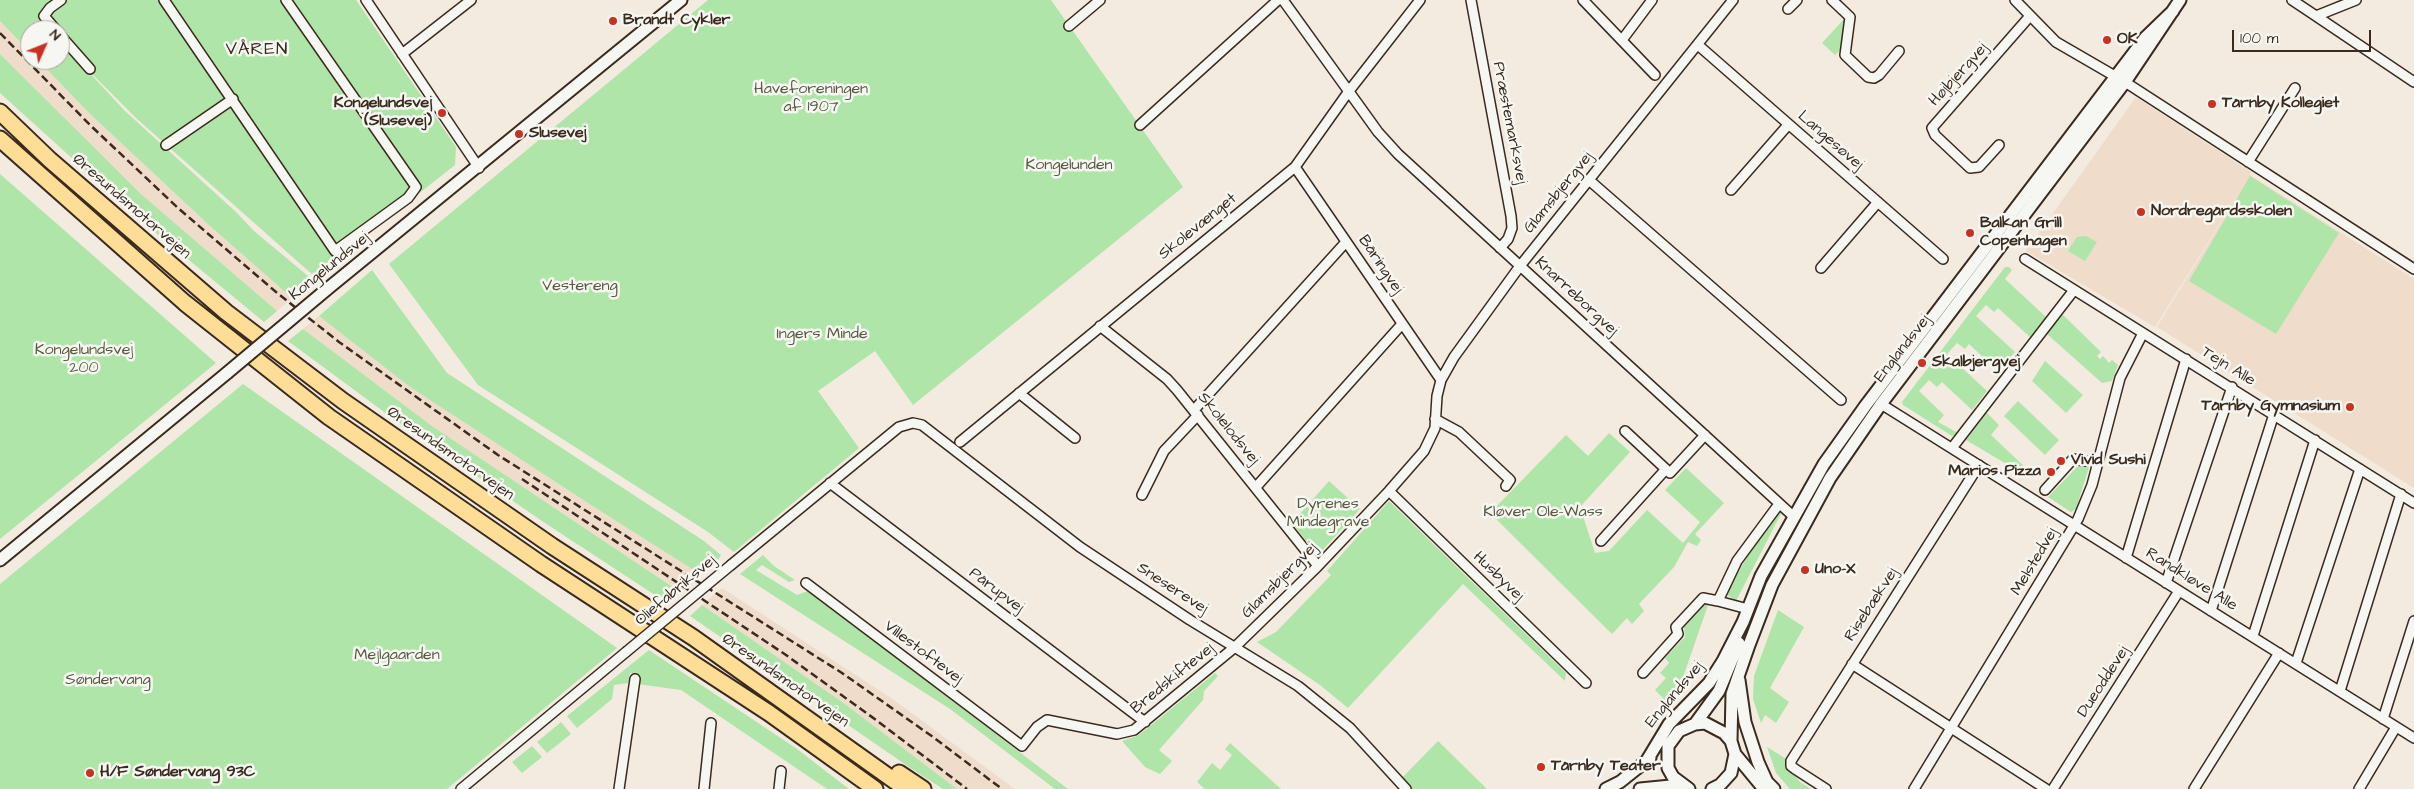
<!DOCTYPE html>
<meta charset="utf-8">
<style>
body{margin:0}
#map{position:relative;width:2414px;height:789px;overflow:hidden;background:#f3eae0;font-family:"Architects Daughter",sans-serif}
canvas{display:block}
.north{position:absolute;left:20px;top:20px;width:50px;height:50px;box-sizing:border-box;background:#f6f6f2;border:1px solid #aba49d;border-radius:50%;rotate:46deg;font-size:14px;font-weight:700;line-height:20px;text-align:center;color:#3b2a1e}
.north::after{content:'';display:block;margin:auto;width:18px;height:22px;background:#c8321e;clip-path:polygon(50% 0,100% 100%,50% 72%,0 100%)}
.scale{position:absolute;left:2232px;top:30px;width:139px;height:22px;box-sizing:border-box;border:2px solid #3b2a1e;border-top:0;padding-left:6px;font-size:15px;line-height:18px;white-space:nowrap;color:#3b2a1e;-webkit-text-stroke:4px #f6f6f2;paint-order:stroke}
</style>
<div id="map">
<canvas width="2414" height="789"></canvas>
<div class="north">N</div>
<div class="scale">100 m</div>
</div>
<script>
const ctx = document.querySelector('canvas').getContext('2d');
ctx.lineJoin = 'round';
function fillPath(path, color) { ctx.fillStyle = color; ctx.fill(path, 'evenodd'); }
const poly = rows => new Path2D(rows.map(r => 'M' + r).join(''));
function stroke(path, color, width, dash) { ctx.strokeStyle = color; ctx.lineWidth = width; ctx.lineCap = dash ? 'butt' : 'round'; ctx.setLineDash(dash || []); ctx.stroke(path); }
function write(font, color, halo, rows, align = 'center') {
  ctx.font = font + ' "Architects Daughter",sans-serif'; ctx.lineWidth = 5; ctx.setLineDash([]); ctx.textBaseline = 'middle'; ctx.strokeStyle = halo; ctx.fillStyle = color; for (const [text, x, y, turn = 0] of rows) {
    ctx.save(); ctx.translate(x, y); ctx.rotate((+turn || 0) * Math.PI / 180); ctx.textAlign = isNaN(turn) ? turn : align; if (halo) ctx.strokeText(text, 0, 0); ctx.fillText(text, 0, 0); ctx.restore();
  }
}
const built = poly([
 [0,21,30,52,30,60,38,60,88,112,210,226,292,298,277,311,141,194,0,54],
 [2136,97,2251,172,2250,175,2414,279,2414,488,2157,327,2245,183,2155,327,2026,251],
 [319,316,410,387,594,507,701,574,680,592,432,426,303,329],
 [722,588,891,698,1015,789,957,789,845,704,702,605]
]);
const green = poly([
 [0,0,356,0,456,147,455,165,314,276,136,118,72,54,125,111,236,212,254,231,314,281,292,298,210,226,88,112,38,60,60,60,60,30,30,30,30,52,0,21],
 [708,0,1051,0,1183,187,913,405,875,351,818,391,859,448,734,552,708,532,478,385,389,264],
 [1845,18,1841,49,1835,55,1822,43],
 [0,54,141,194,277,311,264,322,138,218,0,93],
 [0,174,216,363,0,539],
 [2250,176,2339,233,2276,334,2189,281],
 [2086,236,2097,242,2085,261,2068,251,2077,237],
 [2005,267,2009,267,2012,270,2005,279,2046,317,2030,337,1998,308,1994,312,1986,305,1976,316,2015,352,1998,371,1969,344,1965,349,1957,343,1947,354,1987,391,1972,410,1942,382,1937,387,1929,380,1919,391,1944,415,1938,422,1958,433,1952,436,1903,405,1902,402],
 [372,270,447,373,704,541,721,555,718,560,701,574,697,572,594,507,410,387,319,316],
 [2062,314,2101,352,2097,356,2100,359,2103,356,2109,363,2112,360,2118,365,2112,381,2102,383,2047,334],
 [303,329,432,426,680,592,667,603,542,521,391,417,288,341],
 [2045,361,2083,395,2066,413,2032,381],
 [243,384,617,648,447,789,0,789,0,584],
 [2018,401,2059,440,2045,455,2004,416],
 [1987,413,1999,425,1991,435,2028,470,2025,475,1966,440],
 [1609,433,1630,452,1580,507,1595,553,1609,551,1647,510,1683,543,1700,522,1665,490,1686,468,1724,503,1695,534,1701,540,1697,546,1688,542,1674,567,1639,604,1644,611,1632,624,1627,618,1612,634,1490,513,1566,435,1588,456],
 [2078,466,2089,467,2076,509,2071,512,2048,497],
 [1329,481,1360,509,1320,553,1315,552,1292,523],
 [1389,501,1566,673,1565,681,1463,584,1348,708,1320,685,1257,642,1276,632,1331,575,1327,571],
 [1778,512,1782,512,1736,601,1726,594,1751,550],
 [763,555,774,566,795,580,789,582,762,565,756,570,797,595,808,591,1068,789,1055,789,950,709,740,574],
 [1705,604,1708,605,1680,686,1665,700,1655,690,1666,678,1660,673,1669,663,1665,658,1685,637,1684,627],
 [702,605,845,704,957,789,943,789,909,767,690,616],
 [1778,610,1804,627,1770,688,1789,702,1776,723,1765,715,1761,723,1753,699,1754,676],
 [649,650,797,749,849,789,827,789,681,690,637,684,638,674,630,673,628,683,614,685,612,699,577,728,567,716],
 [1215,673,1218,676,1204,691,1203,700,1159,750,1172,761,1160,774,1145,767,1122,741,1139,735],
 [561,722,571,734,547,753,537,742],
 [1438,741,1487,789,1405,789,1399,781],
 [1230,743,1281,789,1205,789,1197,782,1212,763,1220,770,1232,755,1225,749],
 [532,746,542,757,522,773,512,762],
 [1767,747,1788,760,1793,773,1800,782,1811,789,1790,789,1776,773]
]);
const street = poly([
 [164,0,335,251,408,198,416,187,286,0],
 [366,0,479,168],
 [1283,0,1378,132,1398,154,1793,516],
 [1471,0,1511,216,1512,228,1508,239,1500,248],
 [1583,0,1655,75],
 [1832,0,1850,17,1845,55,1868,77,1874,78,1879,75,1899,51],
 [2015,0,2056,42,2125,82,2414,269],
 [2292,0,2316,16,2356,0],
 [1788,9,1797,0],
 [2316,16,2414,82],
 [1069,26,1100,0],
 [56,30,44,16,50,8,61,0],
 [60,35,90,69],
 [1622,40,1652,0],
 [1698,45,1943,259],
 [402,54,471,0],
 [1140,125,1278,0],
 [166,145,233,99],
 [1999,145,1979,167,1970,168,1935,135,1932,128,2030,16],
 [2248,162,2295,88],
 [1295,167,1441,380],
 [1589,180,1841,400],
 [1731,190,1788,125],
 [2025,259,2414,503],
 [1821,268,1878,202],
 [1100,326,1167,379,1177,390,1318,566],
 [1019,393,1075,438],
 [1881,404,2414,738],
 [1194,410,1346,242],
 [1435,419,1459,432,1508,478,1510,480,1506,486],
 [1625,431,1670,473,1705,435],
 [960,442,1295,167,1349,91,1420,0],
 [1952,448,2074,290],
 [830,483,1145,722],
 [1256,487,1402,324],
 [2045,490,2073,459,2085,461],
 [1389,491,1586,683],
 [1142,495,1164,451,1198,415],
 [1601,541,1666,469],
 [2126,558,2186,359],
 [731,565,899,427,913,423,922,425,1080,547,1190,620,1298,686,1350,728,1406,789],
 [806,583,1022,746,1037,727,1047,720,1117,734,1134,730,1235,647,1318,566,1389,491,1424,451,1435,428,1437,396,1441,380,1454,357,1520,266,1733,0],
 [2166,583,2232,387],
 [1748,609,1718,601,1737,561,1779,504],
 [2211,611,2274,414],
 [2253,636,2315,440],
 [2296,663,2360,469],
 [1852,664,2046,789],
 [1643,673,1678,634,1676,627,1703,598,1718,601],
 [2340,691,2401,494],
 [2383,719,2414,621],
 [461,789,626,652],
 [619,789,635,679],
 [704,789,711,723],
 [779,789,781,771],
 [1826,789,1795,769,1791,766,1791,761,1979,465],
 [1914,789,2078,519,2092,485,2120,378,2143,333],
 [2053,789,2179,591],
 [2194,789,2279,653],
 [2359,789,2396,727]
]);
const secondary = poly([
 [326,290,681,0],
 [0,560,227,373],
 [1739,680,1745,722,1758,762,1767,782,1774,789],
 [1695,724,1719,691,1739,643],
 [1731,741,1732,694,1749,645,1772,585,1830,478,1881,404,2125,82,2180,0],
 [1735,754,1764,789],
 [1646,762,1669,724,1709,683,1723,661,1743,622,1761,576,1824,464,1866,405,2145,38,2173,11],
 [1606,789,1620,782,1650,758],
 [1640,789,1681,785],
 [1689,789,1673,777,1668,768,1668,746,1679,731,1695,724,1705,723,1724,733,1731,741,1735,754,1731,773,1720,785,1712,789]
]);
const highway = poly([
 [0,112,50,160,226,312,343,401,552,546,694,638,906,789],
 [0,139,185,303,329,417,541,564,769,713,875,789],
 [899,773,923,789]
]);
const rail = poly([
 [0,33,90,125,178,208,276,292,339,342,498,455,842,673,933,737,1002,789],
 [522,479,786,655,876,720,967,789]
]);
const streetBridge = poly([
 [626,652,731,565]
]);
const secondaryBridge = poly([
 [227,373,326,290]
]);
const markers = [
 [613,21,5,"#c8321e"],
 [2107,40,5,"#c8321e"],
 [2212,104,5,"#c8321e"],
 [442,113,5,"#c8321e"],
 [519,134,5,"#c8321e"],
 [2141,212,5,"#c8321e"],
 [1970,233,5,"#c8321e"],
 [1922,363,5,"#c8321e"],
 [2350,407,5,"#c8321e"],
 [2061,461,5,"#c8321e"],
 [2051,472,5,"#c8321e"],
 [1805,570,5,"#c8321e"],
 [1541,767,5,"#c8321e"],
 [90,773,5,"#c8321e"]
];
const poiNames = [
 ["Brandt Cykler",623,21],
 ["OK",2117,40],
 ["Kongelundsvej",432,104,"right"],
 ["(Slusevej)",432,122,"right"],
 ["Tårnby Kollegiet",2222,104],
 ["Slusevej",529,134],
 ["Nordregårdsskolen",2151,212],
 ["Balkan Grill",1980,224],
 ["Copenhagen",1980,242],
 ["Skalbjergvej",1932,363],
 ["Tårnby Gymnasium",2340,407,"right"],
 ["Vivid Sushi",2071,461],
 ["Marios Pizza",2041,472,"right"],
 ["Uno-X",1815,570],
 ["Tårnby Teater",1551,767],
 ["H/F Søndervang 93C",100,773]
];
const streetNames = [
 ["Højbjergvej",1959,75,-48],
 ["Præstemarksvej",1509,123,79],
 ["Langesøvej",1830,141,41],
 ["Glamsbjergvej",1559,193,-51],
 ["Øresundsmotorvejen",131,207,41],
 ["Skolevænget",1198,227,-39],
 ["Båringvej",1380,265,56],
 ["Kongelundsvej",330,267,-39],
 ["Knarreborgvej",1576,297,43],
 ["Englandsvej",1903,349,-52],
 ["Tejn Alle",2228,367,32],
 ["Skolelodsvej",1228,429,51],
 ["Øresundsmotorvejen",450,454,35],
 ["Melstedvej",2035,562,-59],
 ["Husbyvej",1498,577,44],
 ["Randkløve Alle",2191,580,32],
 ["Glamsbjergvej",1280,581,-45],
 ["Sneserevej",1172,589,33],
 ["Oliefabriksvej",676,591,-40],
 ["Pårupvej",996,591,37],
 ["Risebækvej",1872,605,-57],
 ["Villestoftevej",923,653,37],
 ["Bredskiftevej",1173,679,-39],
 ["Øresundsmotorvejen",785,681,35],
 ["Dueoddevej",2104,682,-57],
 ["Englandsvej",1675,695,-50]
];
const parkNames = [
 ["Haveforeningen",811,90],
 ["af 1907",811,108],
 ["Kongelunden",1069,166],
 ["Vestereng",580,287],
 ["Ingers Minde",822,335],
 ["Kongelundsvej",84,351],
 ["200",84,369],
 ["Dyrenes",1328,505],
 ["Mindegrave",1328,523],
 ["Kløver Ole-Wass",1543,513],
 ["Mejlgaarden",397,656],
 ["Søndervang",108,681]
];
const neighbourhoodNames = [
 ["VÅREN",257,50]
];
fillPath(built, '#efdcca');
fillPath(green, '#afe5a8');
stroke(street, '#3b2a1e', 12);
stroke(secondary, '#3b2a1e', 15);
stroke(highway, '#3b2a1e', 19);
stroke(street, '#f6f6f2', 9);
stroke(secondary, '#f6f6f2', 11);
stroke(highway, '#fedd96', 15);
stroke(rail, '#3b2a1e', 2.5, [8, 4]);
stroke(streetBridge, '#3b2a1e', 12, []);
stroke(secondaryBridge, '#3b2a1e', 15, []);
stroke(streetBridge, '#f6f6f2', 9);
stroke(secondaryBridge, '#f6f6f2', 11);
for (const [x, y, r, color] of markers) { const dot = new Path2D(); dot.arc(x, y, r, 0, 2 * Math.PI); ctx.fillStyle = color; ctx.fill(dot); stroke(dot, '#f6f6f2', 2); }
write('bold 16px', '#3b2a1e', '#f6f6f2', poiNames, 'left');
write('16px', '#3b2a1e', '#f6f6f2', streetNames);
write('16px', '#585940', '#f6f6f2', parkNames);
ctx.letterSpacing = '1px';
write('18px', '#3b2a1e', '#f6f6f2', neighbourhoodNames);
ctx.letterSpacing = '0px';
</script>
